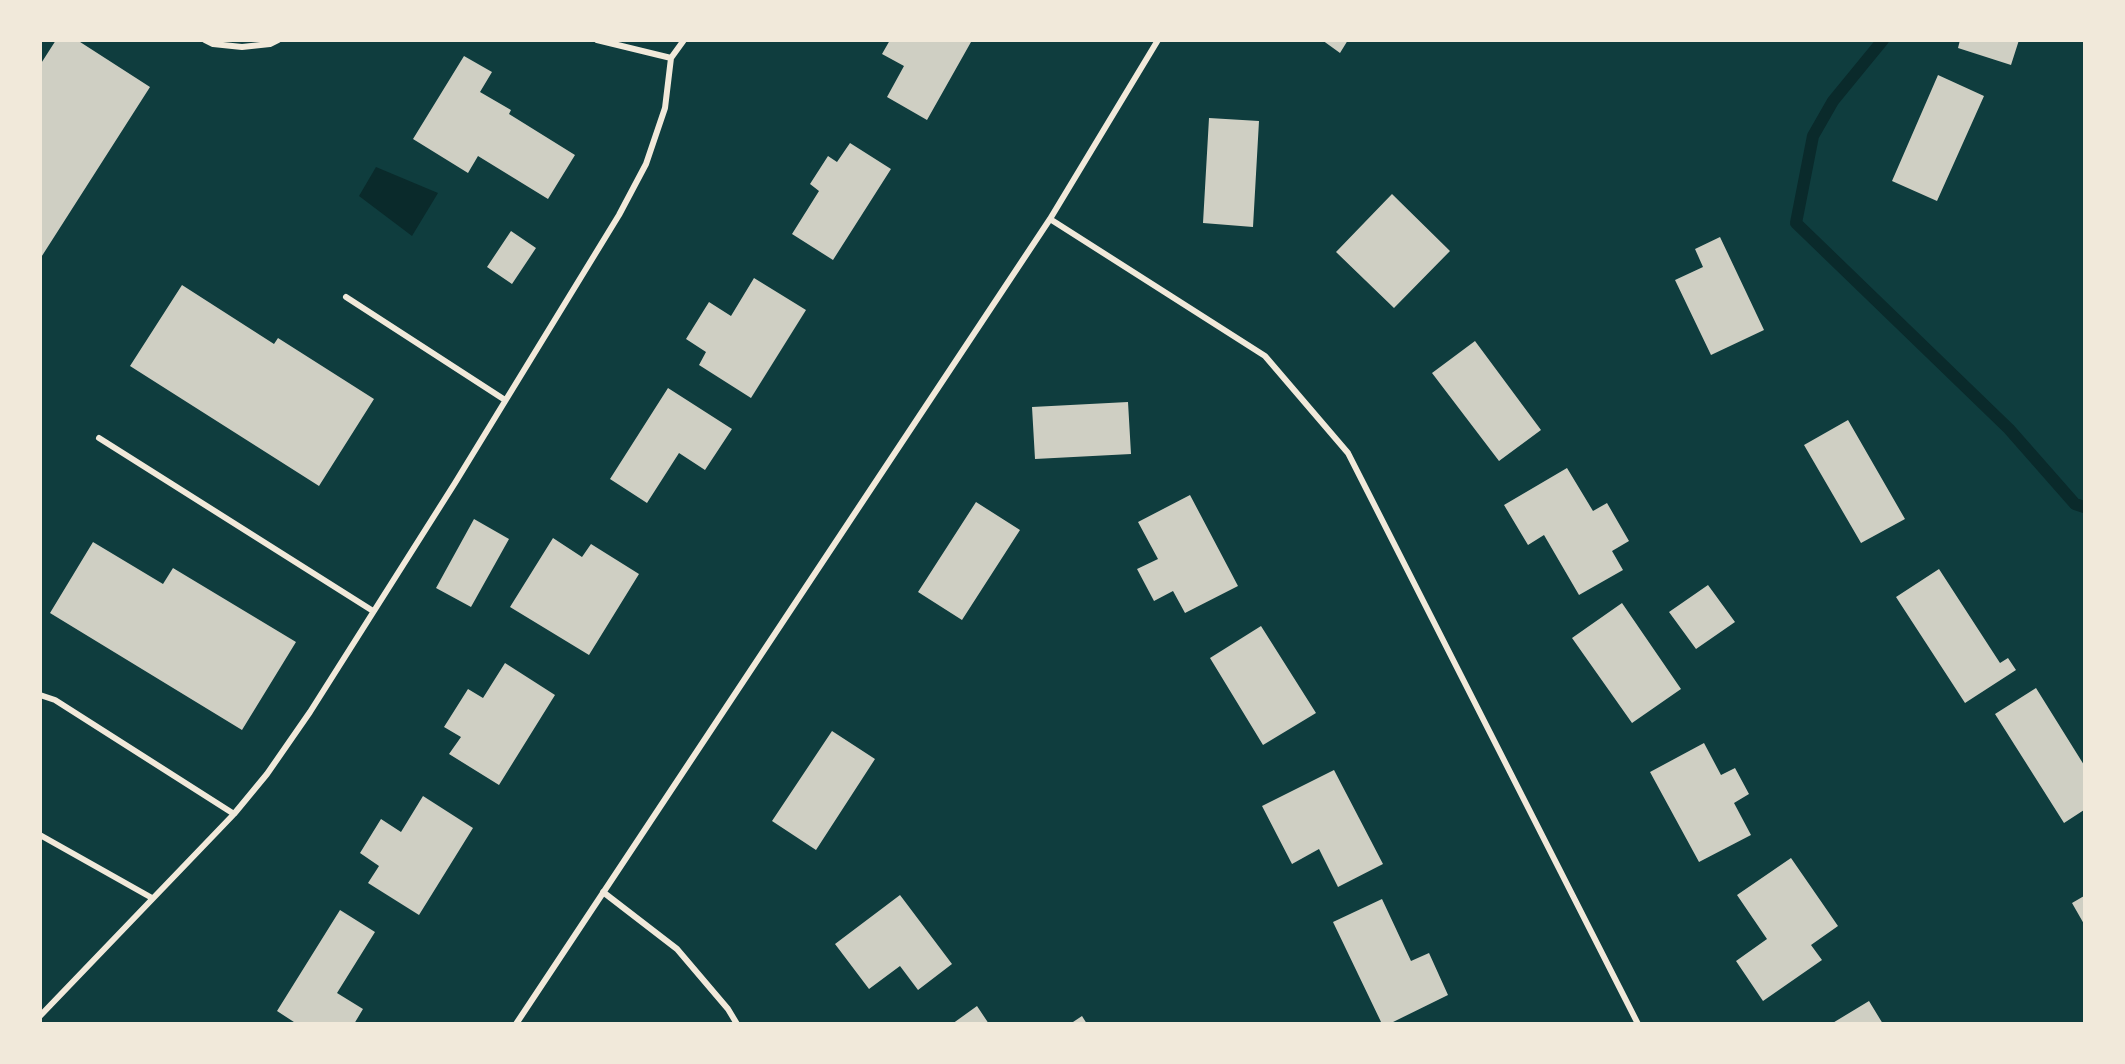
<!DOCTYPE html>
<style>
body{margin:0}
#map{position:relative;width:2125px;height:1064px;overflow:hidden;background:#0f3d3e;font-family:Ubuntu,sans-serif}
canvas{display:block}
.frame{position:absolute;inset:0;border:42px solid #f1e9da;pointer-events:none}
</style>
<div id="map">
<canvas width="2125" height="1064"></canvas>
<div class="frame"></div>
</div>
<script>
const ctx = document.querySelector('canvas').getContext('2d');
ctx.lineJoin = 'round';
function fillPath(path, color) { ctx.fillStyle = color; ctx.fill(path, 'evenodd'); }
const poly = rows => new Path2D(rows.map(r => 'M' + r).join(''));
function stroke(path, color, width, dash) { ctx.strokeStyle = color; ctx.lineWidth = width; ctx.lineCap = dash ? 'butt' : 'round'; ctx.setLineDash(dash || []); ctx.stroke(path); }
const water = poly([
 [376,167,438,193,412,236,359,196]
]);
const stream = poly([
 [1883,40,1833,101,1813,136,1796,223,2009,429,2075,504,2084,507]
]);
const building = poly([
 [56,40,77,40,150,87,40,259,40,65],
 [890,40,968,40,971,42,927,120,887,97,904,66,882,54],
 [1322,40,1348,40,1340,53],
 [1960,40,2019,40,2011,65,1958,48],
 [464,56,492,72,480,92,511,110,509,114,575,155,548,199,478,156,468,173,413,139],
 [1938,75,1984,96,1937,201,1892,181],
 [1209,118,1259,121,1253,227,1203,223],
 [850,143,891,169,833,260,792,234,819,191,810,184,828,156,837,162],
 [1392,194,1450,251,1394,308,1336,252],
 [511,231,536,248,512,284,487,267],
 [1720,237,1764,330,1711,355,1675,280,1703,267,1695,249],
 [754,278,806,310,751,398,699,365,706,352,686,339,709,302,731,316],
 [182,285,274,344,278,338,374,399,319,486,130,366],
 [1475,341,1541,430,1499,461,1432,373],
 [668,388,732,429,705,470,679,453,647,503,610,479],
 [1128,402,1131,454,1035,459,1032,407],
 [1848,420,1905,519,1861,543,1804,445],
 [1567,468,1593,511,1607,503,1629,541,1612,551,1623,570,1579,595,1544,535,1528,545,1504,505],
 [1190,495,1238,586,1185,613,1173,591,1154,601,1137,569,1158,559,1138,522],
 [976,502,1020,530,962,620,918,592],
 [474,519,509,539,471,607,436,588],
 [553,538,582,557,591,544,639,574,589,655,510,607],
 [93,542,163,584,173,568,296,642,242,730,50,613],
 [1939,569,2000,663,2008,658,2016,670,1965,703,1896,597],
 [1708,585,1735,622,1696,649,1669,612],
 [1622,603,1681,689,1632,723,1572,638],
 [1261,626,1316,713,1263,745,1210,658],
 [505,663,555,695,499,785,449,754,461,737,444,727,468,689,483,698],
 [2036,688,2084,765,2084,810,2064,823,1995,714],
 [832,731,875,759,816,850,772,821],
 [1704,743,1721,775,1735,768,1749,794,1734,803,1751,835,1699,862,1650,772],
 [1334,770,1383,864,1338,887,1319,849,1292,864,1262,806],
 [423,796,473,828,419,915,368,883,379,866,360,853,381,819,401,832],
 [1791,858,1838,926,1811,945,1822,960,1763,1001,1736,961,1767,939,1737,895],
 [900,895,952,964,918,990,900,966,869,989,835,944],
 [2084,896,2084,924,2072,903],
 [1382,899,1411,961,1429,953,1448,995,1389,1024,1382,1024,1333,922],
 [340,910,375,932,337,993,363,1009,354,1024,297,1024,277,1011],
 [1869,1001,1883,1024,1831,1024],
 [977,1006,989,1024,952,1024],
 [1082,1016,1087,1024,1070,1024]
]);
const minor = poly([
 [205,40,213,44,242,47,270,44,278,40],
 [597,40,671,58],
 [671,58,684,40],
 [1050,219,1265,356,1348,453,1638,1024],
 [346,297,505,400],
 [99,438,373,611],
 [40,695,55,700,234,814],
 [40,835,152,898],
 [603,892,677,949,728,1009,737,1024],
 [40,1016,234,814,267,774,310,712,455,483,619,215,646,164,665,108,671,58],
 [516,1024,1050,219,1158,40]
]);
fillPath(water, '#0a2a2b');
stroke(stream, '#0a2a2b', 12);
fillPath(building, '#cfcfc3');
stroke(minor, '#f1e9da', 6);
</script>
